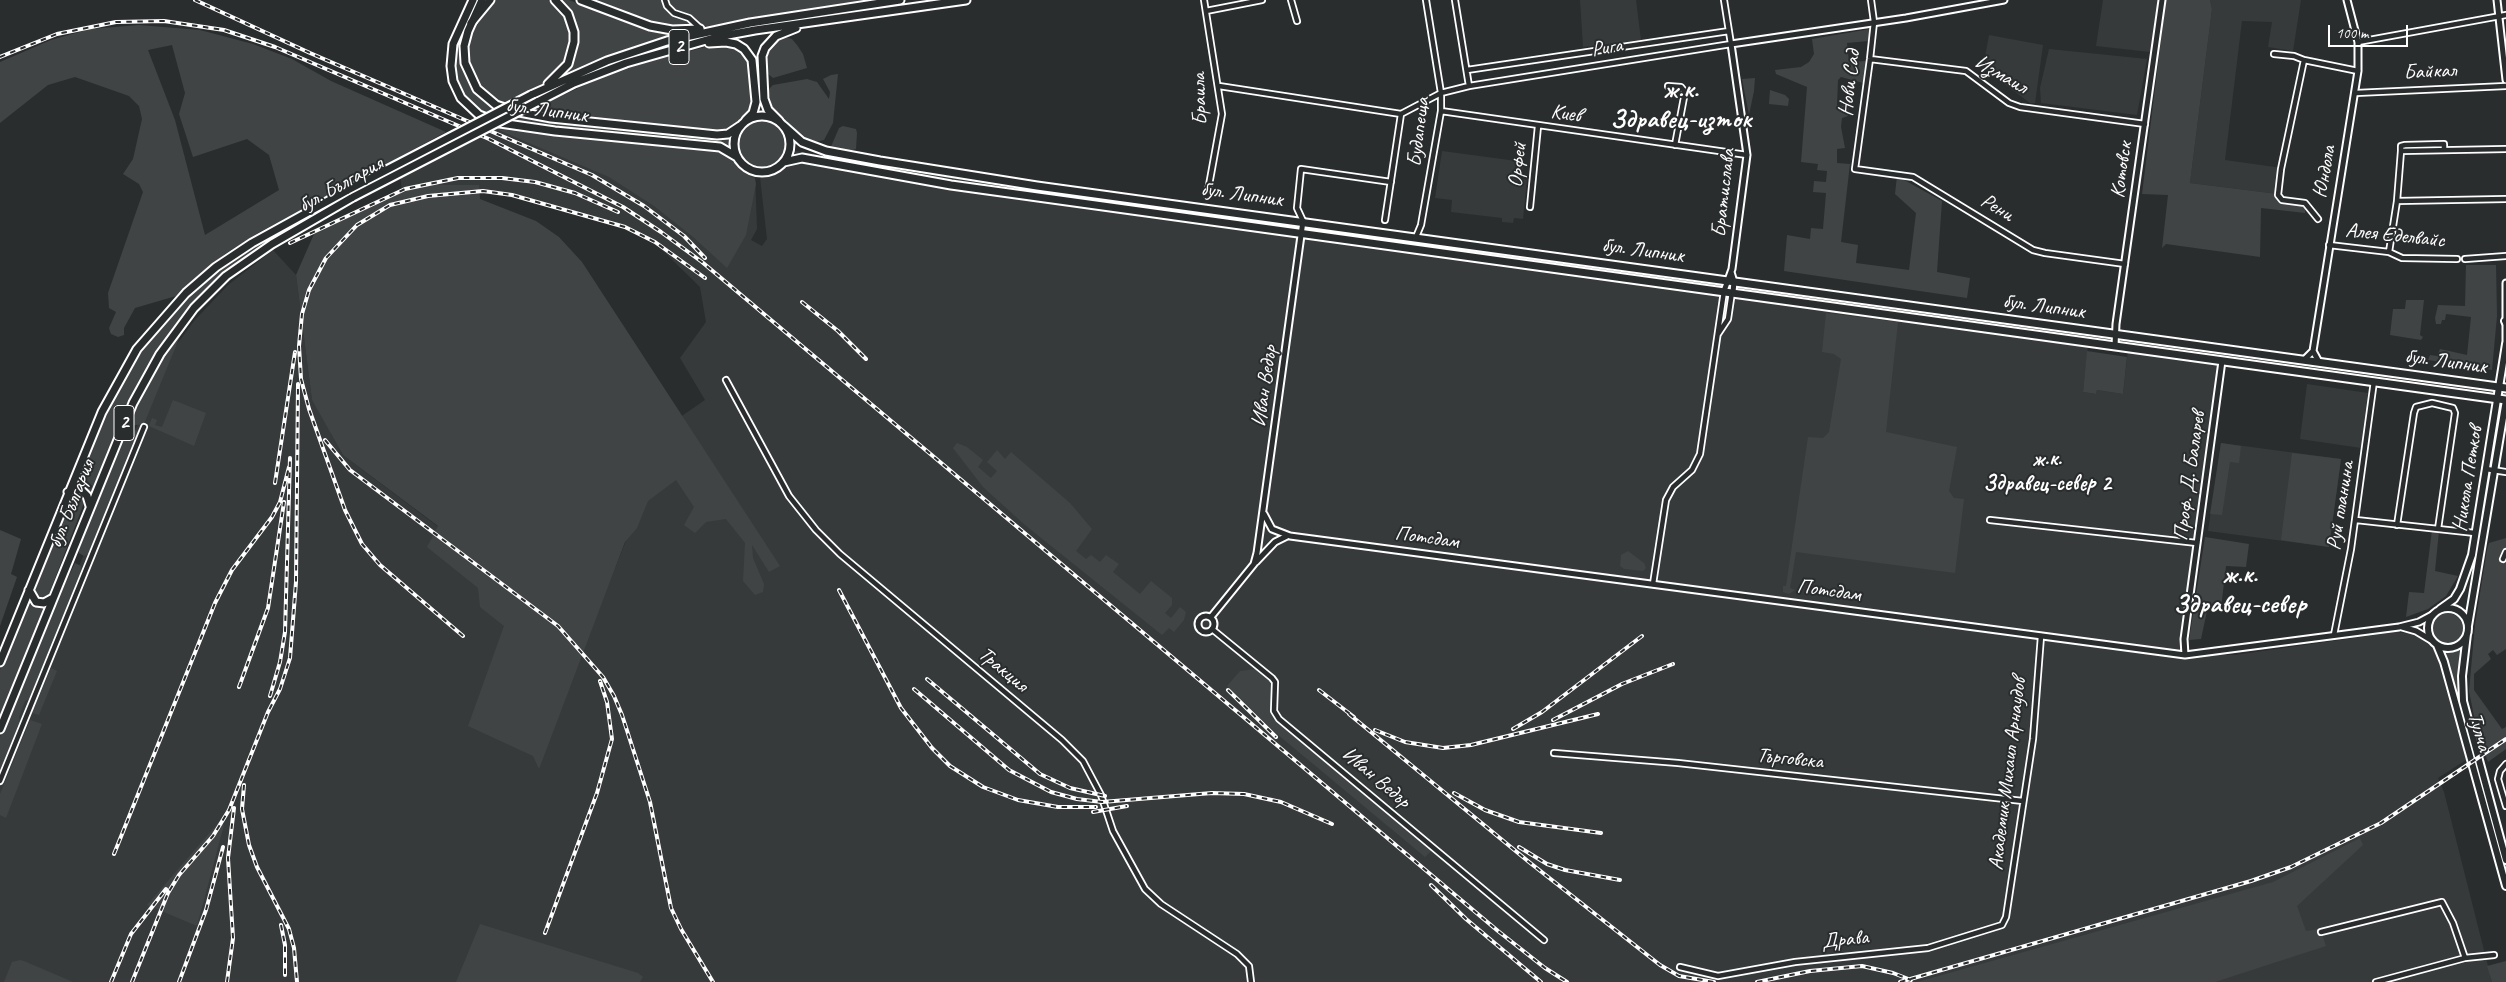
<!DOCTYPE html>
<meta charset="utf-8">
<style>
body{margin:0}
#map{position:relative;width:2506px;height:982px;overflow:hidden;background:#2a2d2e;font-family:Caveat,sans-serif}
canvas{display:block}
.scale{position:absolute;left:2328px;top:25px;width:80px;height:22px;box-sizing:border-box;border:2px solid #fff;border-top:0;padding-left:6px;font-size:15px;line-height:18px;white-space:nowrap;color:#fff;-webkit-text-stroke:4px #2a2d2e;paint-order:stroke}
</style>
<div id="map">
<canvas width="2506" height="982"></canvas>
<div class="scale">100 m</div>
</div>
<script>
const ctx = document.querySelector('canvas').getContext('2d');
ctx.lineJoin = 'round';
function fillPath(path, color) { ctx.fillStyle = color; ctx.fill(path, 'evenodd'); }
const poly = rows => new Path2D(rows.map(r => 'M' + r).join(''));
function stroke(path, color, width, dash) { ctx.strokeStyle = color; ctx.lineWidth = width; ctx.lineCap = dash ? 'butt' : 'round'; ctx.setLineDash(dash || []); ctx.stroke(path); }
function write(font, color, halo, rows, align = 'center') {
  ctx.font = font + ' Caveat,sans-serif'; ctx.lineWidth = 4; ctx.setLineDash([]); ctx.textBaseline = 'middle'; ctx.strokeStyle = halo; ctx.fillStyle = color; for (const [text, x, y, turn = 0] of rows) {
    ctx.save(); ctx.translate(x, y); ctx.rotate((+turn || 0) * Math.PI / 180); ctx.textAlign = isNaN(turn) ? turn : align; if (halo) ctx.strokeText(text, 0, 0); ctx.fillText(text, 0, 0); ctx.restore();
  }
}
const built = poly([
 [1580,0,1636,0,1641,40,1583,47],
 [2103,0,2158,0,2150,52,2096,46],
 [2210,0,2301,0,2293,51,2268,47,2272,22,2242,21,2225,160,2282,168,2278,194,2190,183,2212,9],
 [1989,35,2043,45,2035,103,2030,103,1983,68],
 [2049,49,2147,59,2137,115,2041,103,2040,88],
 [496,129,734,156,743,168,755,173,757,229,751,240,762,246,767,239,760,177,783,159,788,152,797,151,1052,193,1122,201,1202,214,2089,336,2083,392,2096,394,2097,390,2123,394,2129,342,2225,355,2185,654,2235,655,2396,632,2414,634,2429,642,2435,649,2466,760,2438,778,2444,792,2492,982,0,982,0,758,154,384,172,351,194,321,228,285,273,250,296,275,312,399,343,455,587,639,673,422,705,400,680,358,706,322,700,287,656,244,623,227,506,196,483,193,403,203,400,171],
 [1442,151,1524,162,1521,179,1527,180,1523,219,1514,218,1513,223,1502,222,1502,218,1451,212,1452,200,1435,198],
 [2307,384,2368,393,2361,448,2300,439],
 [2221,443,2341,459,2329,547,2208,531]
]);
const green = poly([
 [476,0,480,0,470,22,463,65,468,81,476,94,494,109,516,116,560,123,731,137,731,147,720,144,606,134,506,122,482,114,463,97,456,82,453,66,456,44],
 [496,0,548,0,557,6,567,19,571,40,565,60,548,80,531,91,499,105,481,92,470,71,467,54,470,33,474,23,488,6],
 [560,0,569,0,649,31,677,35,618,53,561,77,574,58,578,41,573,18],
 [588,0,883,0,695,28,656,25],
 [2166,0,2210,0,2212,9,2190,183,2278,194,2282,200,2305,203,2305,213,2261,208,2260,257,2166,244,2162,248,2168,195,2142,194],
 [139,25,200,30,253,44,292,59,331,81,446,132,258,233,225,254,176,296,135,308,124,328,124,335,118,337,111,334,109,328,116,312,109,308,108,293,143,192,139,184,123,174,133,159,142,119,139,106,129,96,75,77,48,85,0,123,0,62,51,40,90,29],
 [172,45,185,93,179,114,193,157,247,139,269,155,279,190,205,235,175,120,148,50],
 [1870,29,1869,41,1847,43,1849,62,1867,61,1863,83,1841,77,1838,80,1837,105,1849,107,1848,116,1842,118,1841,127,1845,148,1837,149,1837,163,1850,164,1841,242,1858,245,1856,263,1909,270,1916,213,1895,194,1897,176,1942,201,1937,272,1970,278,1967,298,1784,271,1787,235,1810,239,1811,228,1823,229,1826,193,1813,192,1814,181,1826,182,1827,171,1817,170,1818,164,1801,162,1807,87,1776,74,1775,70,1801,67,1809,62,1814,54,1812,39],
 [785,37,792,39,797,45,803,54,807,68,773,78,767,73,768,54,780,38],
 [717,44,727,45,739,50,747,58,749,66,751,111,729,130,719,131,606,121,528,112,593,81,640,64],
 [838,74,833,123,824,140,816,142,802,138,773,110,768,90,773,85,807,79,817,82,829,99,830,92,823,79,831,75],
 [1755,78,1754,91,1749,115,1742,79],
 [1770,90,1785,95,1789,99,1788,106,1769,104],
 '738 144a24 24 0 1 1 48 0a24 24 0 1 1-48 0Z',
 [502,126,567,136,719,152,726,154,741,171,755,179,756,184,746,235,727,268,692,236,654,206,609,177,496,129],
 [843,126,856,129,857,133,856,149,849,151,830,149,839,128],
 [434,185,479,185,480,199,536,221,559,237,582,262,780,566,769,572,752,545,753,558,764,584,763,592,755,595,743,581,745,543,726,519,706,522,695,533,684,525,694,507,676,480,648,501,637,528,625,542,539,769,533,756,468,726,504,626,480,607,478,588,427,547,438,526,343,455,312,400,296,275,314,234,403,191],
 [320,210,321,212,256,250,213,287,139,386,122,418,90,496,82,487,73,487,100,424,120,385,140,354,165,322,195,291,224,268,265,241],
 [2466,265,2496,265,2497,316,2492,370,2428,360,2430,355,2437,356,2440,349,2467,355,2471,317,2446,314,2445,320,2442,320,2441,324,2436,324,2435,318,2438,305,2465,306],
 [2406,300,2424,300,2420,335,2423,337,2421,340,2390,335,2393,309,2405,309],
 [1826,313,1898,322,1886,432,1957,447,1949,491,1954,498,1964,499,1955,573,1796,552,1790,588,1795,590,1789,594,1783,592,1783,586,1786,586,1808,437,1823,438,1829,432,1841,359,1834,354,1822,352],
 [183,329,144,424,129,426,127,423,136,403,161,360],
 [2087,351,2127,357,2123,394,2097,390,2096,394,2083,392],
 [173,400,206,413,194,446,149,426,152,418,157,420,155,425,162,427],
 [125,430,141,431,93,552,84,556,79,553,78,550,95,507,100,489],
 [957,443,967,447,983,460,978,467,991,478,997,471,987,462,997,450,1005,459,1011,452,1070,503,1092,529,1076,551,1086,559,1091,555,1100,562,1106,555,1119,564,1113,572,1140,594,1151,581,1172,598,1172,605,1165,613,1171,618,1180,607,1186,612,1184,620,1174,632,1169,628,1162,635,1025,525,983,487,953,448],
 [2221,443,2241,446,2239,463,2230,462,2222,515,2210,514],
 [2292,453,2341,459,2329,547,2281,540],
 [75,493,80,493,84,503,49,594,40,600,34,594,54,534,71,495],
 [0,530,21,539,11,574,17,577,0,626],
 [2432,530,2439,531,2435,571,2458,576,2446,596,2428,609,2406,617,2409,592,2424,593],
 [2205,537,2249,544,2246,567,2226,566,2221,608,2207,611,2201,639,2189,640],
 [2506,538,2506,649,2497,655,2493,650,2488,654,2491,659,2474,674,2474,690,2502,729,2506,727,2506,749,2488,762,2478,736,2469,691,2475,625,2487,550,2489,543],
 [1628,551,1644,563,1646,568,1643,571,1624,569,1620,566,1621,555],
 [75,563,81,566,82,574,29,699,25,701,19,717,20,722,0,777,0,737,40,637],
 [29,598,36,606,45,606,0,719,0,670],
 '2431 629a16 16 0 1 1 32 0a16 16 0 1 1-32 0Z',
 [2460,648,2458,690,2473,756,2444,652],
 [51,668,57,671,39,715,32,713],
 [1255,669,1270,681,1271,712,1277,721,1431,851,1425,857,1277,734,1227,686,1240,671],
 [30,720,42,724,6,818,0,815,0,794],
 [219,822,224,825,197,926,147,905],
 [2360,838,2363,845,2297,906,2306,931,2320,929,2326,946,2215,982,1917,982,2273,882],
 [480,924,638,973,643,977,640,982,456,982],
 [20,960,24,961,73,982,4,982,12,962],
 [2506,961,2506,982,2492,982,2487,966]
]);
const minor = poly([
 [665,0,667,6,674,13,689,18,701,29],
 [1204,0,1222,114,1207,196],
 [1291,0,1297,21],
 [1455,0,1469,86],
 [1871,0,1874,22,1870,59,1855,169,1913,177,2033,250,2045,253,2125,264],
 [1206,11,1262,0],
 [2358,42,2506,15],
 [2274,54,2294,56,2304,60,2358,71],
 [1870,59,1966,71,2009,103,2020,107,2145,124],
 [2304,60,2281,169,2278,195,2282,200,2305,203,2318,219],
 [1467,70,1729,31],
 [1219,86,1401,114,1441,93,1469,86,1731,44,1724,0],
 [1668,86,1681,87,1685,92,1675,145],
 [2356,93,2506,86],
 [1441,111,1747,155],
 [2401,151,2401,146,2405,145,2444,144,2444,150],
 [2397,201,2401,151,2506,149],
 [1530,207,1538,126],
 [1385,220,1401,114],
 [1303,221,1297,208,1301,169,1391,182],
 [1416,237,1421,225,1441,111,1441,93,1426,0],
 [2329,245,2389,252,2402,258,2457,259],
 [2389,252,2397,201,2506,199],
 [2465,259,2506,256],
 [1718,334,1728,319,1732,292],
 [726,380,789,496,816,530,840,554,1062,740,1083,761,1101,795,1113,831,1145,889,1161,904,1237,954,1249,966,1251,982],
 [2486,469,2506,472],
 [1990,520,2197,543],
 [2356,520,2475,533],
 [2397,525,2414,413,2416,407,2432,403,2453,408,2455,413,2438,529],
 [2503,559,2506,552],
 [1653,584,1666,500,1673,487,1692,470,1700,454,1724,291],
 [1212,629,1272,678,1275,682,1274,711,1279,719,1544,940],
 [2334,635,2351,549,2374,381],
 [1554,753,1678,763,2023,801],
 [2506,764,2500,771,2498,779,2506,806],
 [0,781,144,427],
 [2321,932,2442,902,2453,923,2465,958],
 [1680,967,1718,976,1795,962,1928,948,2002,925,2006,917,2033,739,2041,636],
 [2376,982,2465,958,2494,955]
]);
const tertiary = poly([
 [2497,0,2506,80],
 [1731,272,1734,282,1733,292],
 [1724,291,1732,269,1747,155,1731,44,1906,18,2004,0],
 [2506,344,2506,283],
 [2115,346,2116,324,2162,0],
 [2313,351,2358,71,2358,42,2347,0],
 [2304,360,2313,351,2319,362],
 [1264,514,1272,529,1290,536,2185,655,2399,627,2419,622,2434,614],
 [1256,562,1275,542,1287,536],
 '1198 624a8 8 0 1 1 16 0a8 8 0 1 1-16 0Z',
 [1211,617,1254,564,1257,553,1303,221],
 [2402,627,2416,631,2431,640],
 [2185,655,2184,639,2222,361]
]);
const secondary = poly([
 [2505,321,2506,323],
 '2428 628a20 20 0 1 1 40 0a20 20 0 1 1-40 0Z',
 [2440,609,2454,599,2460,589,2472,555,2506,344],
 [2468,626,2506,400],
 [2467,634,2462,676,2463,701,2506,860],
 [2437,645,2444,662,2506,886]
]);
const primary = poly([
 [473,0,453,44,451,66,453,81,461,98,479,115,500,123,555,131,720,147,737,157],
 [482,0,468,31,464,46,465,63,477,89,496,105,514,111,551,118,717,135,728,134,740,126],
 '734 144a28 28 0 1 1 56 0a28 28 0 1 1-56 0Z',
 [784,126,802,142,826,151,880,161,1037,186,2506,388],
 [784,162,802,158,951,185,2506,400]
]);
const trunk = poly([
 [581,0,650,26,672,30,700,29],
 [471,23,490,0],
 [709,43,726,42,736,44,744,49,752,60,756,102,753,113,746,120],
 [548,84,568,64,574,42,574,32,568,14,555,0],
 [531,95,607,61,667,41,750,23,900,0],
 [537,102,574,83,626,63,717,37,755,30,966,0],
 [779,121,768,110,764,99,762,56,765,48,776,36,796,28],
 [68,492,73,490,81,490,87,496,90,506],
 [29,590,36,602,44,603,53,598],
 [0,662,102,412,137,349,186,293,216,267,252,243,348,190],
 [0,729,133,403,160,354,194,308,226,276,272,244,353,197]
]);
const rail = poly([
 [195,0,310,53,592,175,644,206,684,236,705,258],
 [0,57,57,34,116,22,164,21,224,30,275,47,489,139,623,207,661,232,702,262,1498,931,1545,968,1567,982],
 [290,243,405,189,458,178,502,178,535,182,575,193,618,212],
 [802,302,838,331,866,359],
 [325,440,350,470,558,626,603,677,614,696,622,715,650,802,671,908,681,929,713,982],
 [275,483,295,352],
 [839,590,901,708,932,748,950,766,983,787,1018,800,1058,807,1096,807],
 [463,636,380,565,362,544,345,510,309,409,301,379,299,346,302,314,309,290,326,258,357,225,390,205,428,196,483,191,512,195,625,227,655,242,705,278],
 [927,679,1040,774,1070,788,1105,796],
 [239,687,268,608,284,502],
 [914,689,1009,770,1051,792,1077,799,1102,802,1212,793,1244,794,1281,802,1332,824],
 [1228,690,1276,737],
 [1319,690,1354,717],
 [270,696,280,662,285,632,290,458],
 [1349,714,1529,862,1660,965,1679,976,1714,982],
 [1553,720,1622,684,1673,664],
 [1513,729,1542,712,1642,636],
 [1375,730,1405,742,1443,748,1471,745,1598,714],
 [244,785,242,809,249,845,257,867,289,929,294,948,297,982],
 [1454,793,1485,810,1519,822,1601,833],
 [1093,812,1127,806],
 [1519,847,1547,864,1565,870,1620,880],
 [114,854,215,603,232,570,272,517,280,502,289,467],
 [1431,885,1466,919,1541,982],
 [281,925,285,945,285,975],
 [545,933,597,793,612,739,607,702,600,681],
 [111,982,131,934,166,889],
 [132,982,168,893,179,875,213,836,229,810,268,712,280,689,290,658,296,582,298,384],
 [179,982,206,910,223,847],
 [227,982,233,938,228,858,234,808],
 [1757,982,1810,971,1862,966,1893,973,1911,980],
 [1900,982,2251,881,2291,867,2381,823,2506,739]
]);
const trunkBridge = poly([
 [348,190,531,95],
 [353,197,537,102]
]);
const shields = [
 [679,47,20],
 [124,423,20]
];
const shieldNames = [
 ["2",679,47],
 ["2",124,423]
];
const streetNames = [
 ["Рига",1607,48,-9],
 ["Байкал",2430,72,-3],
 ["Измаил",2001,75,30],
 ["Нови Сад",1850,83,-83],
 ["Браила",1200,99,-92],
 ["бул. Липник",547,111,8],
 ["Киев",1566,114,8],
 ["Будапеща",1419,132,-83],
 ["Орфей",1518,165,-84],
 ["Котовск",2122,170,-82],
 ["Юндола",2325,172,-80],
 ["бул. България",341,185,-29],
 ["Братислава",1724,193,-84],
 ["бул. Липник",1242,195,8],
 ["Рени",1997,208,31],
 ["Алея Еделвайс",2395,236,6],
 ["бул. Липник",1643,251,8],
 ["бул. Липник",2044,307,8],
 ["бул. Липник",2446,362,8],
 ["Иван Ведър",1265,386,-82],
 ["Проф. Д. Баларев",2190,476,-82],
 ["Никола Петков",2468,479,-81],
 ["бул. България",72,504,-68],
 ["Руй планина",2341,506,-81],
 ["Потсдам",1427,538,8],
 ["Потсдам",1829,591,8],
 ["Тракция",1003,670,40],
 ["Тулча",2479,732,74],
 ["Търговска",1790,759,6],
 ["Академик Михаил Арнаудов",2008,774,-83],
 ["Иван Ведър",1376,778,40],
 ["Драва",1845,940,-6]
];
const neighbourhoodNames = [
 ["ж.к.",2047,459],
 ["Здравец-север 2",2047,484]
];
const districtNames = [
 ["ж.к.",1681,90],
 ["Здравец-изток",1681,120],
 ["ж.к.",2240,575],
 ["Здравец-север",2240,605]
];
fillPath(built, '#373a3b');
fillPath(green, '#414445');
stroke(minor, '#fff', 8);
stroke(tertiary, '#fff', 9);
stroke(secondary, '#fff', 10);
stroke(primary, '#fff', 11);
stroke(trunk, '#fff', 11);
stroke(minor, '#2a2d2e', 4.5);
stroke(tertiary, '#2a2d2e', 5);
stroke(secondary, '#2a2d2e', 6);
stroke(primary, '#2a2d2e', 7);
stroke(trunk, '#2a2d2e', 7);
stroke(rail, '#fff', 4);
stroke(rail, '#2a2d2e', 2, [5.5]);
stroke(trunkBridge, '#fff', 11, []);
stroke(trunkBridge, '#2a2d2e', 7);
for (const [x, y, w] of shields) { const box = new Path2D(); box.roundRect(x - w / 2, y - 17.5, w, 35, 4); ctx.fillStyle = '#2a2d2e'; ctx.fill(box); stroke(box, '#fff', 1); }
write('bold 20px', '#fff', null, shieldNames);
write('21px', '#fff', '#2a2d2e', streetNames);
write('bold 22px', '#fff', '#2a2d2e', neighbourhoodNames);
write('bold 26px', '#fff', '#2a2d2e', districtNames);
</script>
